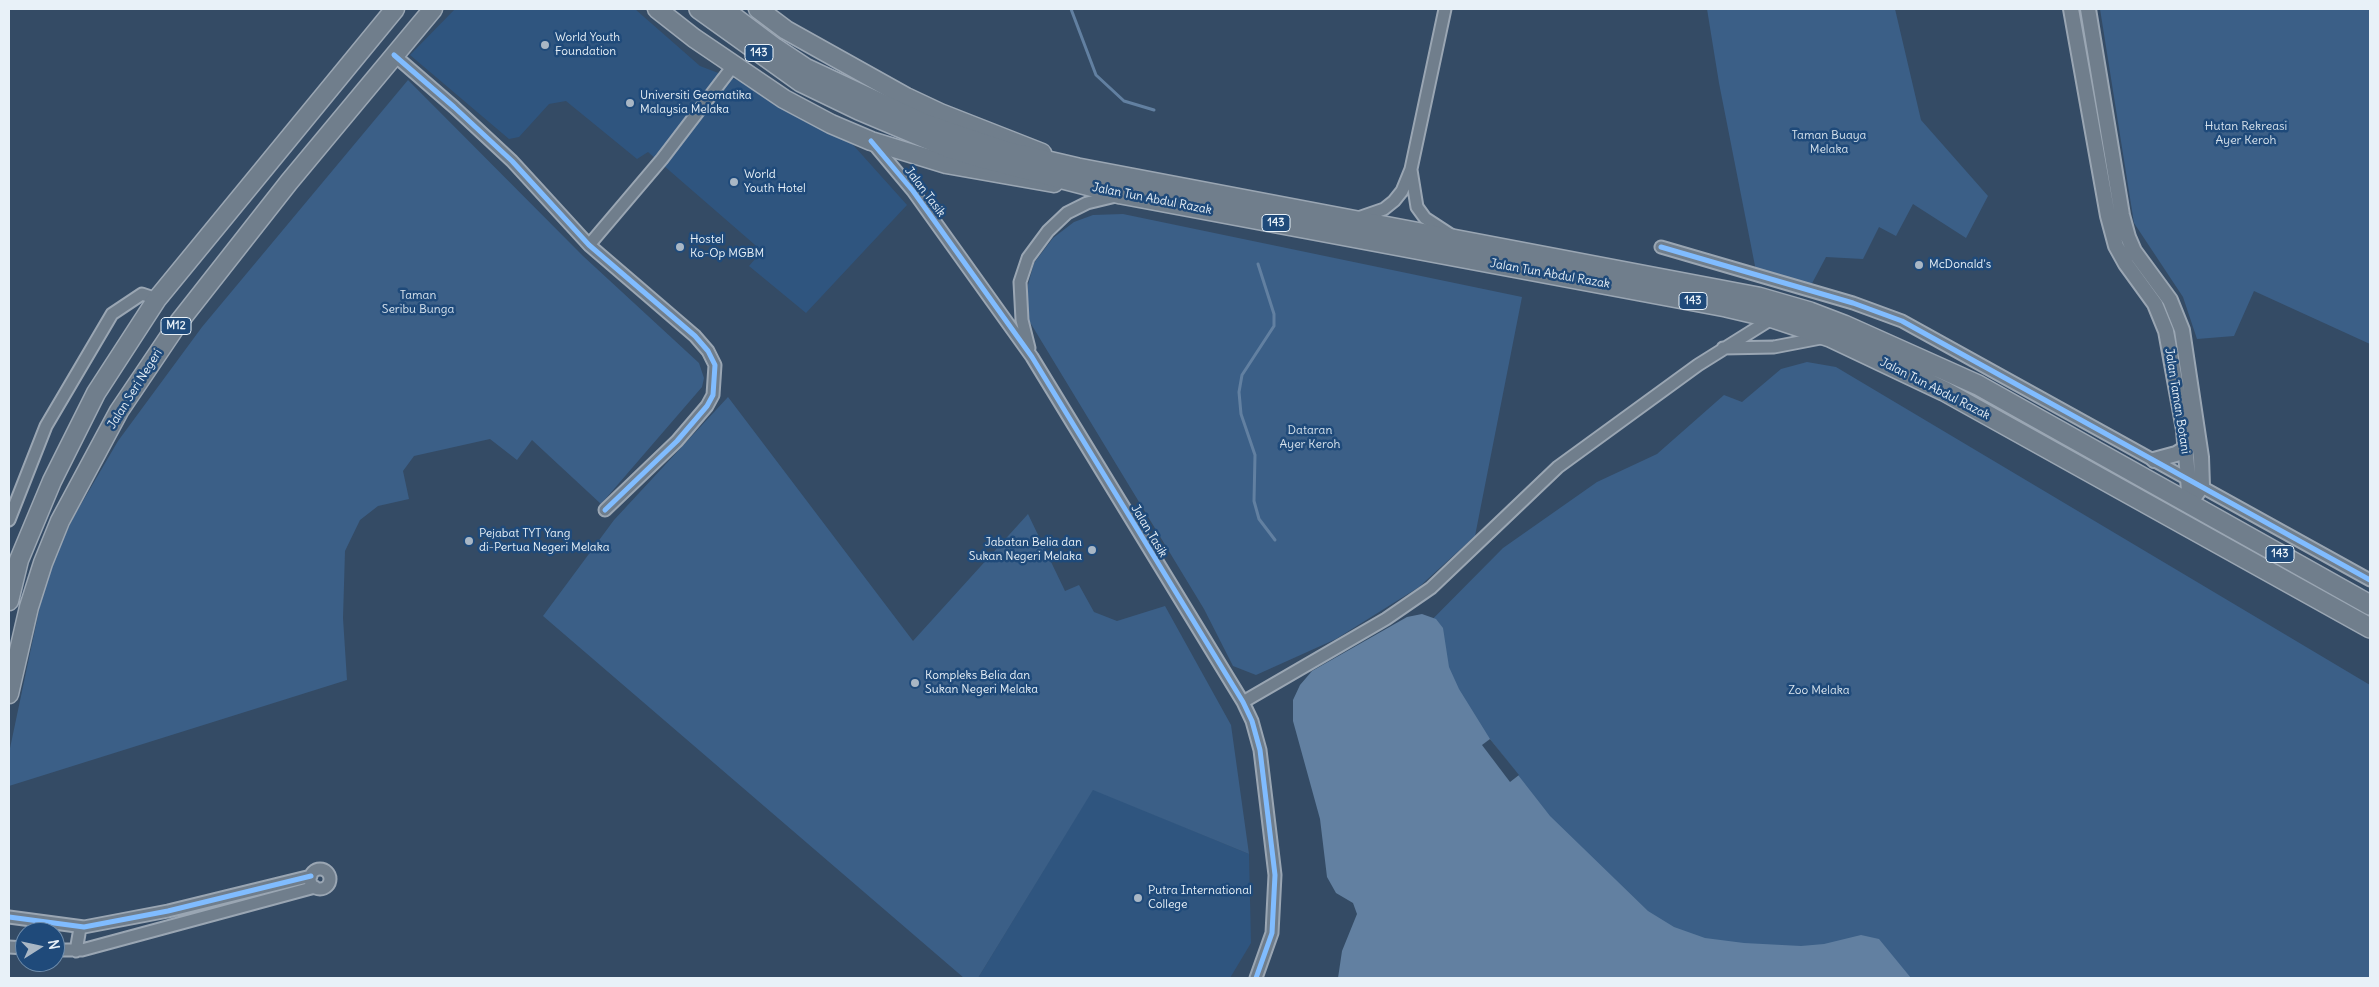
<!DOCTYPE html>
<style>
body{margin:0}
#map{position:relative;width:2379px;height:987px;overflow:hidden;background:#344b65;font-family:Delius,sans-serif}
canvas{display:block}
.frame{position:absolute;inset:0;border:10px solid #e8f1f8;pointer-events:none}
.north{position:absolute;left:15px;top:922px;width:50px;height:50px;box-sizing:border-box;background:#1f4a7a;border:1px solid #6f8dac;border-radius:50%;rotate:80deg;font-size:14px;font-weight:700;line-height:20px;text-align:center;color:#e8f1f8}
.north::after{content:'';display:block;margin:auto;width:18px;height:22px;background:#a9b7c5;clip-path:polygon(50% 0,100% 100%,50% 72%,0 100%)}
</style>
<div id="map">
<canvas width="2379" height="987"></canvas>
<div class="frame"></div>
<div class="north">N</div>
</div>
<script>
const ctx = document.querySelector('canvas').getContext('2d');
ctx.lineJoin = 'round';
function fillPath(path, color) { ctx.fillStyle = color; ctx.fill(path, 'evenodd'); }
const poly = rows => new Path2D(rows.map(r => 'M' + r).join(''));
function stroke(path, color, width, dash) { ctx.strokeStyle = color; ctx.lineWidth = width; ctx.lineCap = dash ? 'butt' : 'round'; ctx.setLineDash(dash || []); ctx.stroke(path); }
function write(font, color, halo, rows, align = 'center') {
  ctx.font = font + ' Delius,sans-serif'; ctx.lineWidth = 5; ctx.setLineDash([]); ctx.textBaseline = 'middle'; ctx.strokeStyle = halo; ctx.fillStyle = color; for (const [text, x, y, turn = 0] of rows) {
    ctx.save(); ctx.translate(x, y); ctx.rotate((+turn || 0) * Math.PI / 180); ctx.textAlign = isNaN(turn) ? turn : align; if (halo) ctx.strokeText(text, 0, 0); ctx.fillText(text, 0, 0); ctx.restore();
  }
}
const built = poly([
 [455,9,635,9,700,66,742,82,846,137,907,205,806,313,749,266,762,251,648,152,637,159,566,101,549,104,519,137,509,139,410,55],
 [1093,789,1249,854,1251,943,1230,978,978,978]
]);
const green = poly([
 [1707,9,1895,9,1921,120,1988,196,1966,238,1913,204,1896,236,1879,227,1863,259,1826,257,1809,289,1756,271,1719,83],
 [2100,9,2370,9,2370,344,2254,291,2234,336,2197,339,2183,297,2134,223],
 [408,80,583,256,699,363,704,378,702,387,601,504,532,440,517,460,490,439,414,456,403,471,409,499,378,506,360,520,345,551,343,618,347,680,9,786,9,753,46,577,73,518,118,441,202,327],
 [1123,214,1522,297,1475,536,1419,587,1336,639,1256,675,1233,666,1204,609,1028,319,1028,285,1034,263,1053,238,1074,222,1093,215],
 [1807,362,1836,367,2370,685,2370,978,1687,978,1402,650,1503,548,1597,482,1657,454,1724,395,1742,402,1781,369],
 [728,397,913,641,1028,514,1065,591,1079,585,1094,612,1117,621,1165,606,1231,725,1249,854,1093,790,978,978,964,978,543,616,614,520]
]);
const water = poly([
 [1422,614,1436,619,1443,628,1449,667,1459,689,1490,739,1550,816,1648,911,1674,927,1705,938,1744,943,1801,946,1824,944,1861,935,1879,939,1911,978,1338,978,1342,951,1357,914,1353,903,1336,893,1327,877,1320,819,1293,721,1293,700,1300,685,1312,671,1407,617]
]);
const pier = poly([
 [1490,739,1519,775,1510,782,1482,745]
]);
const stream = poly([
 [1071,9,1096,75,1124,101,1154,110],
 [1258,264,1274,314,1274,326,1242,375,1239,392,1241,414,1255,455,1254,501,1259,519,1275,540]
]);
const minor = poly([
 [394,55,454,107,512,161,589,245,695,336,708,351,715,365,713,395,707,406,677,441,605,510],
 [872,142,913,191,1032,357,1243,702,1252,721,1260,750,1275,875,1272,933,1256,978],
 [1411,170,1417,207,1425,218,1451,235],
 [1358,218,1384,209,1394,201,1402,191,1411,169,1445,9],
 [589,245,662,159,733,66],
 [1661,247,1853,303,1902,321,2370,580],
 [1029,348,1022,320,1020,282,1028,258,1048,231,1067,213,1087,203,1116,196],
 [1723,348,1774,347,1826,337],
 [9,520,46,426,112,314,142,294,157,299],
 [1243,702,1386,619,1431,588,1558,467,1698,365,1773,318],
 '310 879a10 10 0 1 1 20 0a10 10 0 1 1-20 0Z',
 [9,917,84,927,168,911,311,876],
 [9,947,25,948],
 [55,950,82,950,315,887],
 [76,951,80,928]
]);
const tertiary = poly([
 [2071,9,2108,216,2116,246,2126,264,2155,304,2166,331,2184,430,2190,503],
 [2088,9,2122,215,2128,237,2134,251,2170,300,2182,330,2201,457,2202,486,2190,503],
 [2154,460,2176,454,2186,448]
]);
const primary = poly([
 [657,9,694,38,784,99,831,124,871,141,946,164,1054,183],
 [758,9,786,30,906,97,940,113,1042,153],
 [9,601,19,560,52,481,96,393,157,299,395,9],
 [9,694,29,607,43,563,60,521,119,411,179,322,289,182,433,9]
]);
const trunk = poly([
 [699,9,801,82,859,110,949,148,978,157,1121,194,1726,307,1773,318,1830,337,1944,391,2370,628],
 [723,9,775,48,805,68,925,124,1005,151,1078,168,1758,297,1810,312,1844,325,1978,385,2370,605]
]);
const cycleway = poly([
 [394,55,454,107,512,161,589,245,695,336,708,351,715,365,713,395,707,406,677,441,605,510],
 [871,141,913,191,1032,357,1243,702,1252,721,1260,750,1275,875,1272,933,1256,978],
 [1661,247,1853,303,1902,321,2370,580],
 [9,917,84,927,168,911,311,876]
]);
const markers = [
 [545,45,5,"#a9b7c5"],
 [630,103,5,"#a9b7c5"],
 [734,182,5,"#a9b7c5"],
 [680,247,5,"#a9b7c5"],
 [1919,265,5,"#a9b7c5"],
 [469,541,5,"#a9b7c5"],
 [1092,550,5,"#a9b7c5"],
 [915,683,5,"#a9b7c5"],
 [1138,898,5,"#a9b7c5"]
];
const shields = [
 [759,53,28],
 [1276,223,28],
 [1693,301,28],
 [176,326,30],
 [2280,554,28]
];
const shieldNames = [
 ["143",759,53],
 ["143",1276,223],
 ["143",1693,301],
 ["M12",176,326],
 ["143",2280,554]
];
const poiNames = [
 ["World Youth",555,38],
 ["Foundation",555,52],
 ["Universiti Geomatika",640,96],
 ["Malaysia Melaka",640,110],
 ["World",744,175],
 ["Youth Hotel",744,189],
 ["Hostel",690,240],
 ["Ko-Op MGBM",690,254],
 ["McDonald's",1929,265],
 ["Pejabat TYT Yang",479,534],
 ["di-Pertua Negeri Melaka",479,548],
 ["Jabatan Belia dan",1082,543,"right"],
 ["Sukan Negeri Melaka",1082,557,"right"],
 ["Kompleks Belia dan",925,676],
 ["Sukan Negeri Melaka",925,690],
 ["Putra International",1148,891],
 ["College",1148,905]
];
const parkNames = [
 ["Hutan Rekreasi",2246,127],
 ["Ayer Keroh",2246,141],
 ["Taman Buaya",1829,136],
 ["Melaka",1829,150],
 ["Taman",418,296],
 ["Seribu Bunga",418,310],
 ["Dataran",1310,431],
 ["Ayer Keroh",1310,445],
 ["Zoo Melaka",1819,691]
];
const streetNames = [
 ["Jalan Tasik",925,192,53],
 ["Jalan Tun Abdul Razak",1152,199,11],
 ["Jalan Tun Abdul Razak",1550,274,10],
 ["Jalan Seri Negeri",135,389,-58],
 ["Jalan Tun Abdul Razak",1935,389,27],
 ["Jalan Taman Botani",2177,401,81],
 ["Jalan Tasik",1149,531,59]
];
fillPath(built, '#2f557f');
fillPath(green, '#3b5f87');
fillPath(water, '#6280a1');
fillPath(pier, '#344b65');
stroke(stream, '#6280a1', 3);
stroke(minor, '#9aa6b3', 15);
stroke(tertiary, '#9aa6b3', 18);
stroke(primary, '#9aa6b3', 21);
stroke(trunk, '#9aa6b3', 22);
stroke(minor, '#707e8c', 11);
stroke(tertiary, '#707e8c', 14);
stroke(primary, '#707e8c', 18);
stroke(trunk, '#707e8c', 19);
stroke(cycleway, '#80bcff', 5);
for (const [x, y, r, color] of markers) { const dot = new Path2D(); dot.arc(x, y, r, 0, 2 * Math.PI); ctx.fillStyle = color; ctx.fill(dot); stroke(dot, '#1f4a7a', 2); }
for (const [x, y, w] of shields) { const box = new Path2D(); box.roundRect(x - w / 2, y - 8.5, w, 17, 4); ctx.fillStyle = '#1f4a7a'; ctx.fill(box); stroke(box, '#e8f1f8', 1); }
write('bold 11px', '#e8f1f8', null, shieldNames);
write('12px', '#e8f1f8', '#1f4a7a', poiNames, 'left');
write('12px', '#d7e3ed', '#1f4a7a', parkNames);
write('12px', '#e8f1f8', '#1f4a7a', streetNames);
</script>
